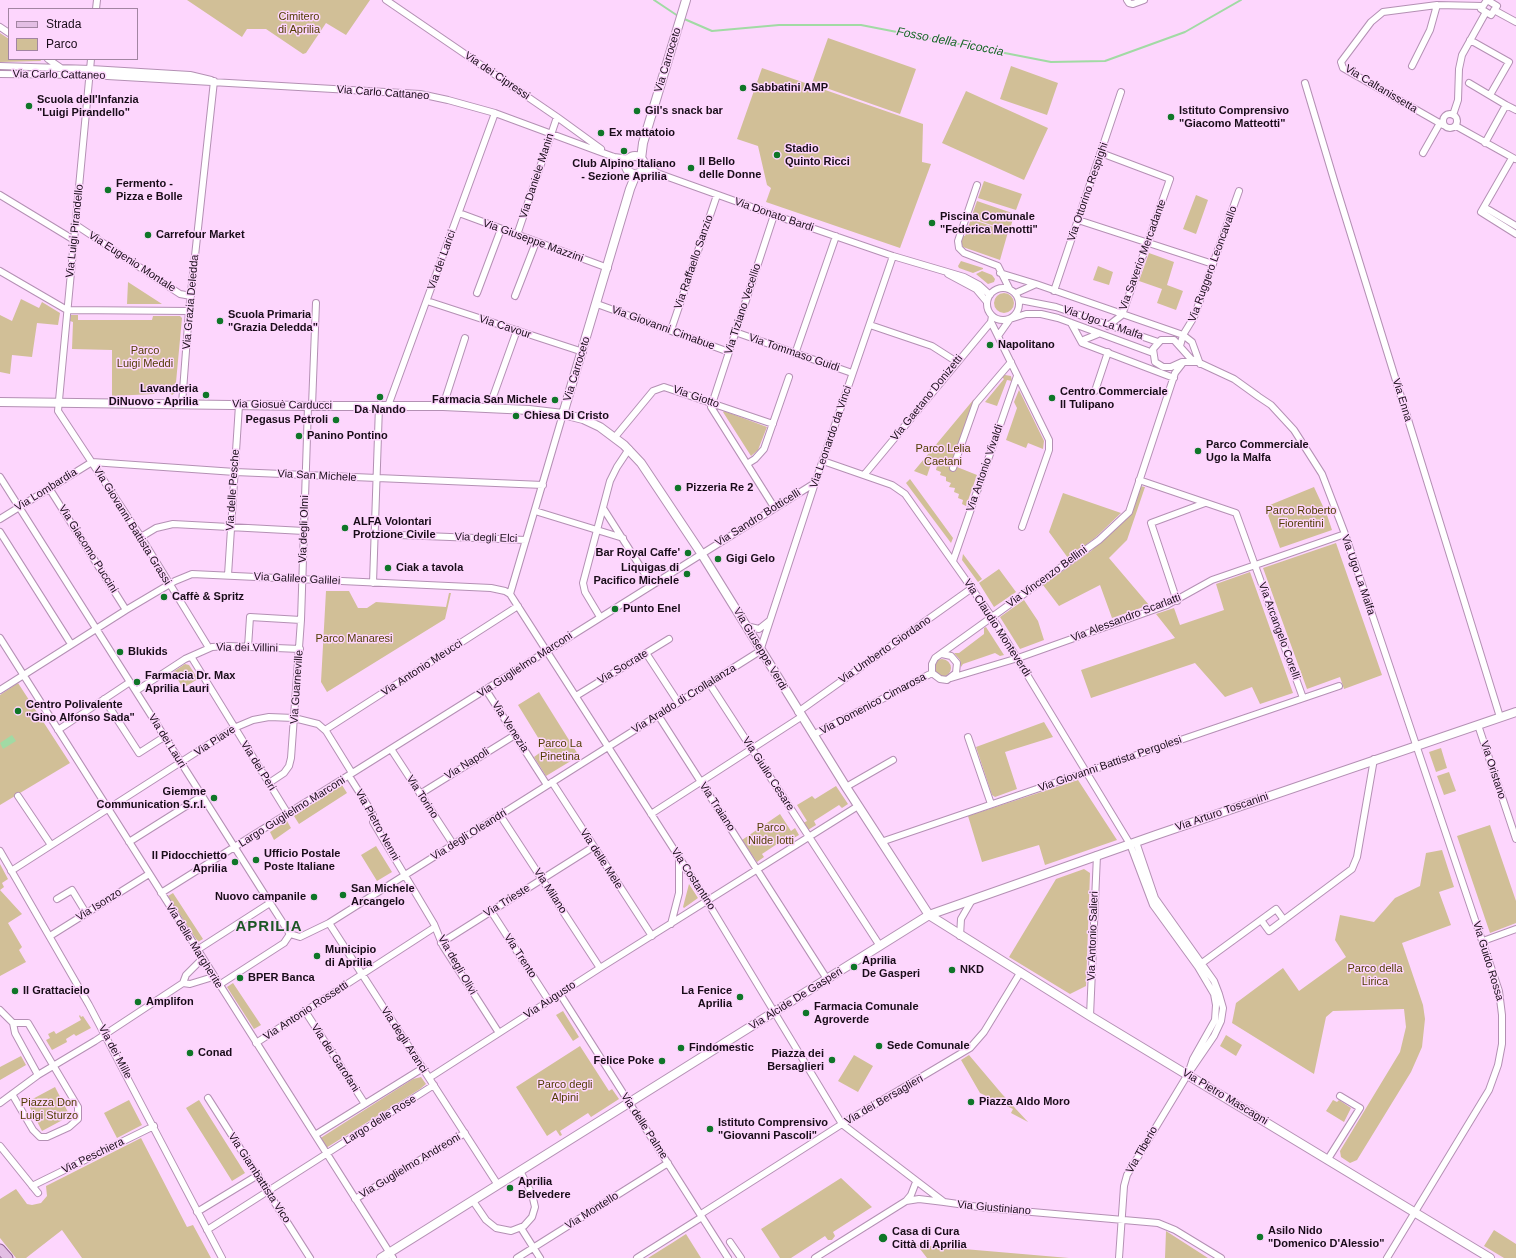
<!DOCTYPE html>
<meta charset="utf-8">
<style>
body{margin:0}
#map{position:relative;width:1516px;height:1258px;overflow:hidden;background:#fdd6fd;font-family:Arial,sans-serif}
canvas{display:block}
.legend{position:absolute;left:8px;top:8px;width:130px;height:52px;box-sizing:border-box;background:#fdd6fd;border:1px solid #a285a2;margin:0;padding:5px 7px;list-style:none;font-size:12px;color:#190c19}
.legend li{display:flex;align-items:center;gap:8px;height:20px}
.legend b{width:20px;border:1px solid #a285a2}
</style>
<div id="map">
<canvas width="1516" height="1258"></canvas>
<ul class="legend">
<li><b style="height:5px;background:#e3bee4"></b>Strada</li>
<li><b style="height:11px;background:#d1bf97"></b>Parco</li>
</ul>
</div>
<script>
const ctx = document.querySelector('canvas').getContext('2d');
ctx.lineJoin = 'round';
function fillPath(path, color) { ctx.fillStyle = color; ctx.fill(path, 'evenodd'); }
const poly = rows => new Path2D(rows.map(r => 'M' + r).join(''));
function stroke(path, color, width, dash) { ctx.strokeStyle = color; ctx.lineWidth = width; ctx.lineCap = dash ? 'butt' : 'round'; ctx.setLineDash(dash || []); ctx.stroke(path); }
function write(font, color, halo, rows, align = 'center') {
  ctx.font = font + ' Arial,sans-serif'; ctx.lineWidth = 3; ctx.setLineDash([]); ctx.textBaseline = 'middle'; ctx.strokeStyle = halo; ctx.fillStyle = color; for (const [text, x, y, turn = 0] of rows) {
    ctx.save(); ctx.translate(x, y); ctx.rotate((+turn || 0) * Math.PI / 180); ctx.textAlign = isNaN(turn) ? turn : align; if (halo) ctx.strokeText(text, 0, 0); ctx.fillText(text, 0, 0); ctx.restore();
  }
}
const green = poly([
 [187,0,370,0,346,35,326,23,306,53,303,54,266,29,247,29,242,37],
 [0,33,9,39,9,59,40,59,41,61,0,62],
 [828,38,916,69,900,114,812,83],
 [1011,66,1058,83,1047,115,1000,99],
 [762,68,923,124,922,162,931,164,900,248,766,202,771,188,767,185,758,146,737,139],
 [966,91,1048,128,1024,180,942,143],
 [984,181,1022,194,1016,210,978,198],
 [1196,195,1208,200,1196,234,1183,229],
 [977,201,1015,214,1009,231,971,218],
 [971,219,1008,232,1000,260,963,247,960,240,962,236,965,236],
 [1149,253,1174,262,1167,285,1183,291,1176,310,1157,303,1162,289,1139,281],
 [961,261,983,268,983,269,973,273,959,268,958,266],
 [1098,266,1113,272,1109,285,1093,280],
 [982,271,992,275,995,279,994,282,988,284,976,274],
 [128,282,162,304,127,304],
 '994 303a10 10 0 1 1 20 0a10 10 0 1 1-20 0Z',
 [21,299,39,308,42,302,60,313,58,325,37,323,32,357,12,355,10,374,0,372,0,315,12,321],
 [71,315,78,315,78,320,152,320,153,316,180,316,182,318,175,393,172,395,163,386,154,394,112,396,112,350,72,349,73,322,70,321],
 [1005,375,1011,376,1012,381,1007,380,997,406,985,402,1004,379,1001,376],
 [1019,390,1044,441,1043,449,1028,443,1026,448,1006,440,1017,408,1014,402],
 [974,399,952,465,977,475,966,506,962,504,963,500,958,498,959,494,954,492,955,488,949,487,951,483,946,481,946,477,940,475,941,472,936,470,937,466,931,464,927,476,914,471],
 [724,411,767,427,758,450,751,456,723,412],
 [910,479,953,538,951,543,906,483],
 [1140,486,1145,487,1127,540,1109,558,1149,605,1112,618,1100,585,1059,606,1043,585,1091,551,1130,515],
 [1314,487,1327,515,1332,530,1280,548,1265,507],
 [1063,493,1121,513,1095,538,1068,558,1049,532],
 [1336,543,1382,675,1344,689,1340,677,1307,689,1263,568],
 [963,554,982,579,978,582,962,560],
 [999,569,1016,592,994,607,979,583],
 [1250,572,1293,693,1260,704,1252,687,1225,697,1195,663,1091,698,1081,670,1175,638,1156,614,1174,608,1180,625,1224,610,1216,584],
 [326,591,349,591,358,608,367,608,376,602,446,607,449,593,451,593,445,619,327,692,321,682],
 [1024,600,1038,621,1044,640,1020,649,1000,617],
 [986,627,1004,655,1000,656,995,653,963,664,961,667,960,660,954,653,959,653,984,634,984,628],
 '933 668a9 9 0 1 1 18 0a9 9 0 1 1-18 0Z',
 [185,664,189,665,198,679,183,688,173,672],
 [18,683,70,763,0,805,0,695],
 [539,692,579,756,546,776,534,757,545,749,518,705],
 [1044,722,1053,737,1005,752,1017,789,995,797,992,795,976,747],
 [1441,748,1447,768,1436,772,1429,752],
 [1449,772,1456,791,1444,795,1437,776],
 [1078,780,1117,840,1045,865,1039,845,982,862,968,816],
 [342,785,347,793,299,824,294,816],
 [836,786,848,804,842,808,839,805,814,821,816,825,808,830,803,823,807,821,797,805,812,796,815,799],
 [780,814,791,831,795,828,799,835,792,839,789,836,762,854,764,857,757,862,742,840],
 [287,821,291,828,274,840,270,832],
 [1490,825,1516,901,1516,923,1490,933,1457,836],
 [376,846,392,872,377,881,361,855],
 [1442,850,1454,887,1439,892,1451,925,1402,943,1423,1005,1425,1019,1422,1047,1411,1072,1357,1160,1350,1163,1341,1157,1340,1151,1400,1052,1406,1027,1404,1009,1333,1011,1326,1017,1314,1074,1232,1023,1236,1003,1283,968,1299,991,1346,957,1335,940,1340,915,1374,922,1395,898,1420,886,1426,853],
 [0,864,8,879,2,883,4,887,0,890,22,914,8,923,22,947,19,950,26,962,0,976],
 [1084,869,1090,873,1086,986,1070,994,1009,957,1056,879],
 [689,884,698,898,684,908,683,907],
 [173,893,203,939,198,942,168,896],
 [233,983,261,1025,254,1029,227,987],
 [563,1011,579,1037,573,1041,556,1015],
 [80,1015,81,1017,83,1016,91,1028,76,1036,74,1034,66,1039,67,1042,52,1050,46,1040,50,1038,48,1034,54,1031,56,1034,81,1020,79,1016],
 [1226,1035,1242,1045,1236,1056,1220,1046],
 [580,1046,609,1091,612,1089,619,1099,591,1117,588,1113,560,1131,562,1135,560,1136,556,1130,547,1136,516,1087],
 [854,1055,873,1066,858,1092,838,1081],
 [969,1055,1002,1094,1028,1122,1011,1113,1013,1109,980,1093,961,1060],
 [21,1056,26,1065,0,1080,0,1067],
 [421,1077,426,1084,420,1089,326,1148,319,1139,413,1079],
 [55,1087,70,1116,42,1131,27,1102],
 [129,1100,142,1125,117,1138,104,1113],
 [199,1100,245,1173,232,1181,186,1108],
 [1333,1100,1337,1102,1339,1100,1351,1108,1344,1122,1326,1111],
 [141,1138,187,1227,193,1225,211,1258,82,1258,62,1230,26,1258,16,1258,0,1238,0,1199,16,1189,27,1204,32,1205,41,1203,47,1196,46,1186],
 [841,1178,872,1207,833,1232,835,1236,832,1240,828,1240,825,1236,791,1258,780,1258,761,1229],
 [1494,1230,1516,1244,1516,1258,1504,1258,1484,1246],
 [1166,1231,1208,1258,1165,1258],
 [686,1234,701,1258,648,1258,672,1243],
 [917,1245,1069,1258,927,1258]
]);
const water = poly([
 [12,735,16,741,3,749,0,743]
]);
const stream = poly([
 [654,0,678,16],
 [682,18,712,31,779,25,861,25,1051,62,1105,61,1185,32,1241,0]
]);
const street = poly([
 [386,0,557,117,601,149],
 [1127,0,1129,3,1133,4,1144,0],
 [1487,0,1497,6,1491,15,1481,9,1487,0],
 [96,9,97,0],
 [1494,10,1516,22],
 [0,27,9,33],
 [1470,40,1509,62,1490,95],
 [48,59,61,68],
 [91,59,58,411,141,537,209,648],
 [0,66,91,69,190,75,211,80],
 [1412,66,1430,30,1437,5],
 [0,74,90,75,420,94,448,100,495,113,614,157,630,159],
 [1305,83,1334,180,1500,717],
 [1469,83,1506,105,1485,143],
 [1506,105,1516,110],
 '1443 121a7 7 0 1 1 14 0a7 7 0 1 1-14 0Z',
 [1453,115,1458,100,1459,69,1462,55,1486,12],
 [1443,125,1343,68,1341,62,1371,22,1383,12,1437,5,1483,6],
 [1456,126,1515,159],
 [1101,153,1170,179,1122,315,1108,326],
 [1423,153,1440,123],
 [614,157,627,168],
 [1512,158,1481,212,1516,234],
 [644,163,657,173,774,215,893,256,964,277,979,285,990,295],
 [641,172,657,173],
 [977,185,958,241,959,248,964,253,998,266,1009,288],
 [0,195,74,240],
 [1484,207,1516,226],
 [459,213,608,268],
 [1078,220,1213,264],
 [76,225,180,294,191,296],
 [517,235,557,117],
 [0,271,67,310,189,311],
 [1000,273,1036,284],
 [948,274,976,289,987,302],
 '987 304a16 16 0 1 1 32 0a16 16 0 1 1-32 0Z',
 [1054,291,1121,92],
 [477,293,501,229],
 [1016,293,1036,284,1183,335,1180,346],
 [515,296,536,242],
 [1020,300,1056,307,1158,342],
 [427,301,583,352],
 [597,304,729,352],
 [992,316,991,322,1049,440,1049,450,1022,527],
 [1071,323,1082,343,1174,378],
 [870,325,932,346,957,362],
 [671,330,717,195],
 [735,332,852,373],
 [998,336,1010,319,1026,314,1041,314,1058,318,1153,353],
 [1081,341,1098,334],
 [795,354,836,236],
 [1196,362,1182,362,1171,367,1163,367,1155,362,1153,349,1161,340,1174,340,1191,359,1234,379,1259,397,1271,405,1294,430,1322,474,1345,534,1499,991,1502,1015,1502,1044,1498,1065,1489,1090,1387,1258],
 [1200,364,1192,342,1183,335,1194,317,1239,191],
 [1095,391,1108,352],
 [182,404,189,311,214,81],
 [312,406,316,303],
 [388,406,495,113],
 [443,406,465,338],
 [489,408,517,330],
 [615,437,653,391,664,387,773,424],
 [823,461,892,485,905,494,992,617,1130,844,1153,905,1198,967,1214,994,1216,1005,1215,1020,1193,1059,1188,1074],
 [92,462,235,472,543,485],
 [747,464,755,459,764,449,789,377],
 [953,468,976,403,1011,362],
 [864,475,991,322],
 [0,477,270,903,290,934,300,937,329,923,760,651,815,483,893,256],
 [1139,480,1236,513,1303,698],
 [49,488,126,610],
 [774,507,711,407,774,215],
 [603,508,652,585],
 [535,511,623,538],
 [0,519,92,462],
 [0,532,71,644],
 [374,534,526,540],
 [141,537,156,528,173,524,304,531],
 [953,561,1017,376],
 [228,575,239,405],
 [373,583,379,406],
 [510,594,563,414],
 [1177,601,1151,523,1205,503],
 [600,617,585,592,583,583,610,481,617,467,629,449],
 [746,626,759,629,769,621],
 [0,638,393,1258],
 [248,647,250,617,301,620],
 [646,653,678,702],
 [942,654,951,656,957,663,956,673,947,680,940,679,932,673,932,664,935,658,1099,540,1129,512,1175,373,1182,364],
 [192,658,288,814],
 [951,678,1018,658,1167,605,1212,580,1345,534],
 [709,683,880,946],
 [0,690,126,610,175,581,192,574,491,588,505,591,510,594,707,901,842,1124,944,1202,986,1208,1158,1223,1175,1230,1221,1258],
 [486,690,547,785],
 [136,691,185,659,212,647,228,646,300,649],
 [576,696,669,639],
 [104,699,139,753,164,737],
 [798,712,972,588],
 [658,715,827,979],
 [1478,725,1516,839],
 [58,730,130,682],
 [325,730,518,606],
 [813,735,932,673],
 [968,737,991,804],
 [391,749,453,844],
 [349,776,373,814,373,822,434,924,443,946,499,1033],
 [552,782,652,936],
 [269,783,284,773,289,766,291,758,301,620,308,406],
 [846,787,893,760],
 [420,794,515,735],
 [18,796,51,845],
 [651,814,801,717],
 [500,815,600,968],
 [129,842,202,796],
 [881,842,1339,686],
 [0,851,89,1005,222,1258],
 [11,871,234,728,253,720,269,717,294,718,318,724,326,731,352,773],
 [161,893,815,483],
 [57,899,72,890,86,913],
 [491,911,549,1001],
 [1261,920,1269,931,1352,869,1357,857,1374,759],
 [329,923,498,1185],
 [671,924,679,893,679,859],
 [50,936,149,874],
 [960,936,961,919,972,900],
 [1483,941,1516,929],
 [441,943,593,847],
 [197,950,270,903],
 [1198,966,1276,909,1284,920],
 [183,983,186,975,202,959],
 [183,983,190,984,213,977],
 [219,985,284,943,290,934],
 [560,994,728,1258],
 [0,1010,13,1023,15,1033,38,1075],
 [305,1011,365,1104],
 [1090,1016,1097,855],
 [256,1043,435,927],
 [429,1078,600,968,858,806],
 [12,1094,33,1130,40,1137,47,1137,69,1127,78,1119,78,1107,28,1023,13,1023],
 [208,1098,310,1258],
 [0,1103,38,1075,95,1041,183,983],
 [315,1135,423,1068],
 [0,1146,38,1193],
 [1328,1159,1360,1108,1340,1096],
 [32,1186,154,1126],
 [355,1199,465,1133],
 [473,1201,486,1220,496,1228,511,1231,524,1226,532,1217,535,1207,532,1194,520,1171],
 [906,1201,911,1195,916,1182],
 [197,1212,258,1175],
 [701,1214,842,1124,970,1048,984,1032,1020,973],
 [521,1228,540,1258],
 [207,1230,434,1085],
 [730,1242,741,1258],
 [517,1258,668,1163],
 [637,1258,702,1217],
 [815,1258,906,1201,919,1199,944,1202],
 [1119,1258,1124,1186,1127,1175,1188,1074,1214,1036,1221,1021,1223,1008,1219,994,1214,981,1155,898,1136,842]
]);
const secondary = poly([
 '626 165a9 9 0 1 1 18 0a9 9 0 1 1-18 0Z',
 [641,159,643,143,686,0],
 [0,402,308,406,443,406,529,410,563,414,583,419,600,427,624,445,641,463,701,553,846,787,929,915,1090,1016,1490,1258],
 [563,414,630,189,636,174],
 [381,1258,929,915,1156,835,1516,712]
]);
const primary = poly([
 [0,1249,8,1258]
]);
const markers = [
 [743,88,4,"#0f7628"],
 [29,106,4,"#0f7628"],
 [637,111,4,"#0f7628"],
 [1171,117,4,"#0f7628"],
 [601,133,4,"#0f7628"],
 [624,151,4,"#0f7628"],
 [777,155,4,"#0f7628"],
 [691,168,4,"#0f7628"],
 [108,190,4,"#0f7628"],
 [932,223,4,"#0f7628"],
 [148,235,4,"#0f7628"],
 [220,321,4,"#0f7628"],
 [990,345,4,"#0f7628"],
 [206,395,4,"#0f7628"],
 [380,397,4,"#0f7628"],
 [1052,398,4,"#0f7628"],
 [555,400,4,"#0f7628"],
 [516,416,4,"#0f7628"],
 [336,420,4,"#0f7628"],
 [299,436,4,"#0f7628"],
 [1198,451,4,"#0f7628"],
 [678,488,4,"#0f7628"],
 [345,528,4,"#0f7628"],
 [688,553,4,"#0f7628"],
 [718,559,4,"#0f7628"],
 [388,568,4,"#0f7628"],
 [687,574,4,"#0f7628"],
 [164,597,4,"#0f7628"],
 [615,609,4,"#0f7628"],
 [120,652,4,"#0f7628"],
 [137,682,4,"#0f7628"],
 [18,711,4,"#0f7628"],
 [214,798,4,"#0f7628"],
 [256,860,4,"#0f7628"],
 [235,862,4,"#0f7628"],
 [343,895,4,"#0f7628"],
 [314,897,4,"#0f7628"],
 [317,956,4,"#0f7628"],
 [854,967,4,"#0f7628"],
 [952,970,4,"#0f7628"],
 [240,978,4,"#0f7628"],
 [15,991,4,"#0f7628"],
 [740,997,4,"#0f7628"],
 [138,1002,4,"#0f7628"],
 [806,1013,4,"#0f7628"],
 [879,1046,4,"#0f7628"],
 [681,1048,4,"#0f7628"],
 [190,1053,4,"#0f7628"],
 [832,1060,4,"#0f7628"],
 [662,1061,4,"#0f7628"],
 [971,1102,4,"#0f7628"],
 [710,1129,4,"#0f7628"],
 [510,1188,4,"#0f7628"],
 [1260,1237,4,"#0f7628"],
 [883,1238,5,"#0f7628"]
];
const parkNames = [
 ["Cimitero",299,17],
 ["di Aprilia",299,30],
 ["Parco",145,351],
 ["Luigi Meddi",145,364],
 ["Parco Lelia",943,449],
 ["Caetani",943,462],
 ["Parco Roberto",1301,511],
 ["Fiorentini",1301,524],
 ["Parco Manaresi",354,639],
 ["Parco La",560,744],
 ["Pinetina",560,757],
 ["Parco",771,828],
 ["Nilde Iotti",771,841],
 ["Parco della",1375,969],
 ["Lirica",1375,982],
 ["Parco degli",565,1085],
 ["Alpini",565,1098],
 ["Piazza Don",49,1103],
 ["Luigi Sturzo",49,1116]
];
const streetNames = [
 ["Via Carroceto",668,60,-73],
 ["Via Carlo Cattaneo",59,75,1],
 ["Via dei Cipressi",497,76,34],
 ["Via Caltanissetta",1381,89,31],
 ["Via Carlo Cattaneo",383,93,4],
 ["Via Daniele Manin",537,176,-72],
 ["Via Ottorino Respighi",1088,192,-71],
 ["Via Donato Bardi",774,215,19],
 ["Via Luigi Pirandello",75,231,-84],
 ["Via Giuseppe Mazzini",533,241,20],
 ["Via Saverio Mercadante",1143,255,-70],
 ["Via dei Larici",442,260,-70],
 ["Via Eugenio Montale",132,262,33],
 ["Via Raffaello Sanzio",694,262,-71],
 ["Via Ruggero Leoncavallo",1213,264,-70],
 ["Via Grazia Deledda",191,302,-85],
 ["Via Tiziano Vecellio",743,309,-72],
 ["Via Ugo La Malfa",1103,323,19],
 ["Via Cavour",505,327,18],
 ["Via Giovanni Cimabue",663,328,20],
 ["Via Tommaso Guidi",794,353,19],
 ["Via Carroceto",577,369,-73],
 ["Via Giotto",696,397,19],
 ["Via Gaetano Donizetti",927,398,-51],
 ["Via Enna",1402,400,73],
 ["Via Giosuè Carducci",282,405,1],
 ["Via Leonardo da Vinci",831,437,-71],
 ["Via Antonio Vivaldi",985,468,-71],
 ["Via San Michele",317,476,3],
 ["Via Lombardia",46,490,-32],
 ["Via delle Pesche",233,490,-86],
 ["Via Sandro Botticelli",758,518,-32],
 ["Via Giovanni Battista Grassi",132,526,58],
 ["Via degli Olmi",304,529,-88],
 ["Via degli Elci",486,538,2],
 ["Via Giacomo Puccini",88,549,58],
 ["Via Ugo La Malfa",1358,575,71],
 ["Via Vincenzo Bellini",1047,577,-36],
 ["Via Galileo Galilei",297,579,3],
 ["Via Alessandro Scarlatti",1126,618,-21],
 ["Via Claudio Monteverdi",997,628,57],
 ["Via Arcangelo Corelli",1279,631,70],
 ["Via dei Villini",247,648,1],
 ["Via Giuseppe Verdi",760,649,59],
 ["Via Umberto Giordano",885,650,-35],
 ["Via Guglielmo Marconi",525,665,-33],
 ["Via Socrate",623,667,-31],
 ["Via Antonio Meucci",422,668,-33],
 ["Via Guarneville",297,687,-86],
 ["Via Araldo di Crollalanza",684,699,-32],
 ["Via Domenico Cimarosa",873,704,-28],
 ["Via Venezia",510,727,57],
 ["Via dei Lauri",167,741,58],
 ["Via Piave",215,741,-33],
 ["Via Napoli",467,764,-32],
 ["Via Giovanni Battista Pergolesi",1110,764,-19],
 ["Via dei Peri",258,766,58],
 ["Via Oristano",1493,770,72],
 ["Via Giulio Cesare",768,774,57],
 ["Via Torino",422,797,57],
 ["Via Traiano",717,807,57],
 ["Largo Guglielmo Marconi",292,812,-32],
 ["Via Arturo Toscanini",1222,812,-19],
 ["Via Pietro Nenni",377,825,61],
 ["Via degli Oleandri",469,835,-32],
 ["Via delle Mele",601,859,57],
 ["Via Costantino",693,879,57],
 ["Via Milano",550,891,57],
 ["Via Trieste",507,901,-32],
 ["Via Isonzo",99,905,-32],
 ["Via Antonio Salieri",1093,936,-88],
 ["Via delle Margherite",194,946,58],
 ["Via Trento",520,956,57],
 ["Via Guido Rossa",1488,961,73],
 ["Via degli Olivi",457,965,60],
 ["Via Alcide De Gasperi",796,999,-32],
 ["Via Augusto",550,1000,-33],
 ["Via Antonio Rossetti",306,1011,-33],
 ["Via degli Aranci",404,1040,57],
 ["Via dei Mille",115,1052,62],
 ["Via dei Garofani",335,1058,57],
 ["Via Pietro Mascagni",1225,1097,31],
 ["Via dei Bersaglieri",884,1100,-30],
 ["Largo delle Rose",380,1120,-32],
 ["Via delle Palme",644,1126,57],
 ["Via Tiberio",1142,1150,-60],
 ["Via Peschiera",93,1156,-26],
 ["Via Guglielmo Andreoni",410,1166,-31],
 ["Via Giambattista Vico",259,1178,57],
 ["Via Giustiniano",994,1208,5],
 ["Via Montello",592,1211,-32]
];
const poiNames = [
 ["Sabbatini AMP",751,88],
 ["Scuola dell'Infanzia",37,100],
 ["\"Luigi Pirandello\"",37,113],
 ["Gil's snack bar",645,111],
 ["Istituto Comprensivo",1179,111],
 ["\"Giacomo Matteotti\"",1179,124],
 ["Ex mattatoio",609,133],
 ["Stadio",785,149],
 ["Quinto Ricci",785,162],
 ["Il Bello",699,162],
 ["delle Donne",699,175],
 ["Club Alpino Italiano",624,164,"center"],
 ["- Sezione Aprilia",624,177,"center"],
 ["Fermento -",116,184],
 ["Pizza e Bolle",116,197],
 ["Piscina Comunale",940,217],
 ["\"Federica Menotti\"",940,230],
 ["Carrefour Market",156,235],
 ["Scuola Primaria",228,315],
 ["\"Grazia Deledda\"",228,328],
 ["Napolitano",998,345],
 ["Lavanderia",198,389,"right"],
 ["DiNuovo - Aprilia",198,402,"right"],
 ["Centro Commerciale",1060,392],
 ["Il Tulipano",1060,405],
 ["Farmacia San Michele",547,400,"right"],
 ["Da Nando",380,410,"center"],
 ["Chiesa Di Cristo",524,416],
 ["Pegasus Petroli",328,420,"right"],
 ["Panino Pontino",307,436],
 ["Parco Commerciale",1206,445],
 ["Ugo la Malfa",1206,458],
 ["Pizzeria Re 2",686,488],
 ["ALFA Volontari",353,522],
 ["Protzione Civile",353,535],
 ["Bar Royal Caffe'",680,553,"right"],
 ["Gigi Gelo",726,559],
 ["Ciak a tavola",396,568],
 ["Liquigas di",679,568,"right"],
 ["Pacifico Michele",679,581,"right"],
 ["Caffè & Spritz",172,597],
 ["Punto Enel",623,609],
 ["Blukids",128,652],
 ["Farmacia Dr. Max",145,676],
 ["Aprilia Lauri",145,689],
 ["Centro Polivalente",26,705],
 ["\"Gino Alfonso Sada\"",26,718],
 ["Giemme",206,792,"right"],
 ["Communication S.r.l.",206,805,"right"],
 ["Ufficio Postale",264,854],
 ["Poste Italiane",264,867],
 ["Il Pidocchietto",227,856,"right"],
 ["Aprilia",227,869,"right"],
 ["San Michele",351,889],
 ["Arcangelo",351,902],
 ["Nuovo campanile",306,897,"right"],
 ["Municipio",325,950],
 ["di Aprilia",325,963],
 ["Aprilia",862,961],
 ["De Gasperi",862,974],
 ["NKD",960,970],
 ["BPER Banca",248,978],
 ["Il Grattacielo",23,991],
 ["La Fenice",732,991,"right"],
 ["Aprilia",732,1004,"right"],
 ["Amplifon",146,1002],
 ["Farmacia Comunale",814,1007],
 ["Agroverde",814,1020],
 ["Sede Comunale",887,1046],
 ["Findomestic",689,1048],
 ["Conad",198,1053],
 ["Piazza dei",824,1054,"right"],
 ["Bersaglieri",824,1067,"right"],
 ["Felice Poke",654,1061,"right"],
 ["Piazza Aldo Moro",979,1102],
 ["Istituto Comprensivo",718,1123],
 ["\"Giovanni Pascoli\"",718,1136],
 ["Aprilia",518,1182],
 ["Belvedere",518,1195],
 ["Asilo Nido",1268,1231],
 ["\"Domenico D'Alessio\"",1268,1244],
 ["Casa di Cura",892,1232],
 ["Città di Aprilia",892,1245]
];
const waterNames = [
 ["Fosso della Ficoccia",950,42,11]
];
const districtNames = [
 ["APRILIA",269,927]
];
fillPath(green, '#d1bf97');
fillPath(water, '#a1daa4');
stroke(stream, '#a1daa4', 2);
stroke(street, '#b490b4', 8);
stroke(secondary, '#b490b4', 10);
stroke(primary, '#916491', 11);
stroke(street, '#fff', 6);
stroke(secondary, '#fff', 8);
stroke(primary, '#e3bee4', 9);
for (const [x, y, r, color] of markers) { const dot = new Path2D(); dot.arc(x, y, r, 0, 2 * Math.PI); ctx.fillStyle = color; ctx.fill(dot); stroke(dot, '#fdd6fd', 1.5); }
write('11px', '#523d03', '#fdd6fd', parkNames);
write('11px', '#190c19', '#fdd6fd', streetNames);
write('bold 11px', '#190c19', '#fdd6fd', poiNames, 'left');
write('italic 12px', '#166726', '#fdd6fd', waterNames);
ctx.letterSpacing = '1px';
write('bold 15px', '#1c5625', '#fdd6fd', districtNames);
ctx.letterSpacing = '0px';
</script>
